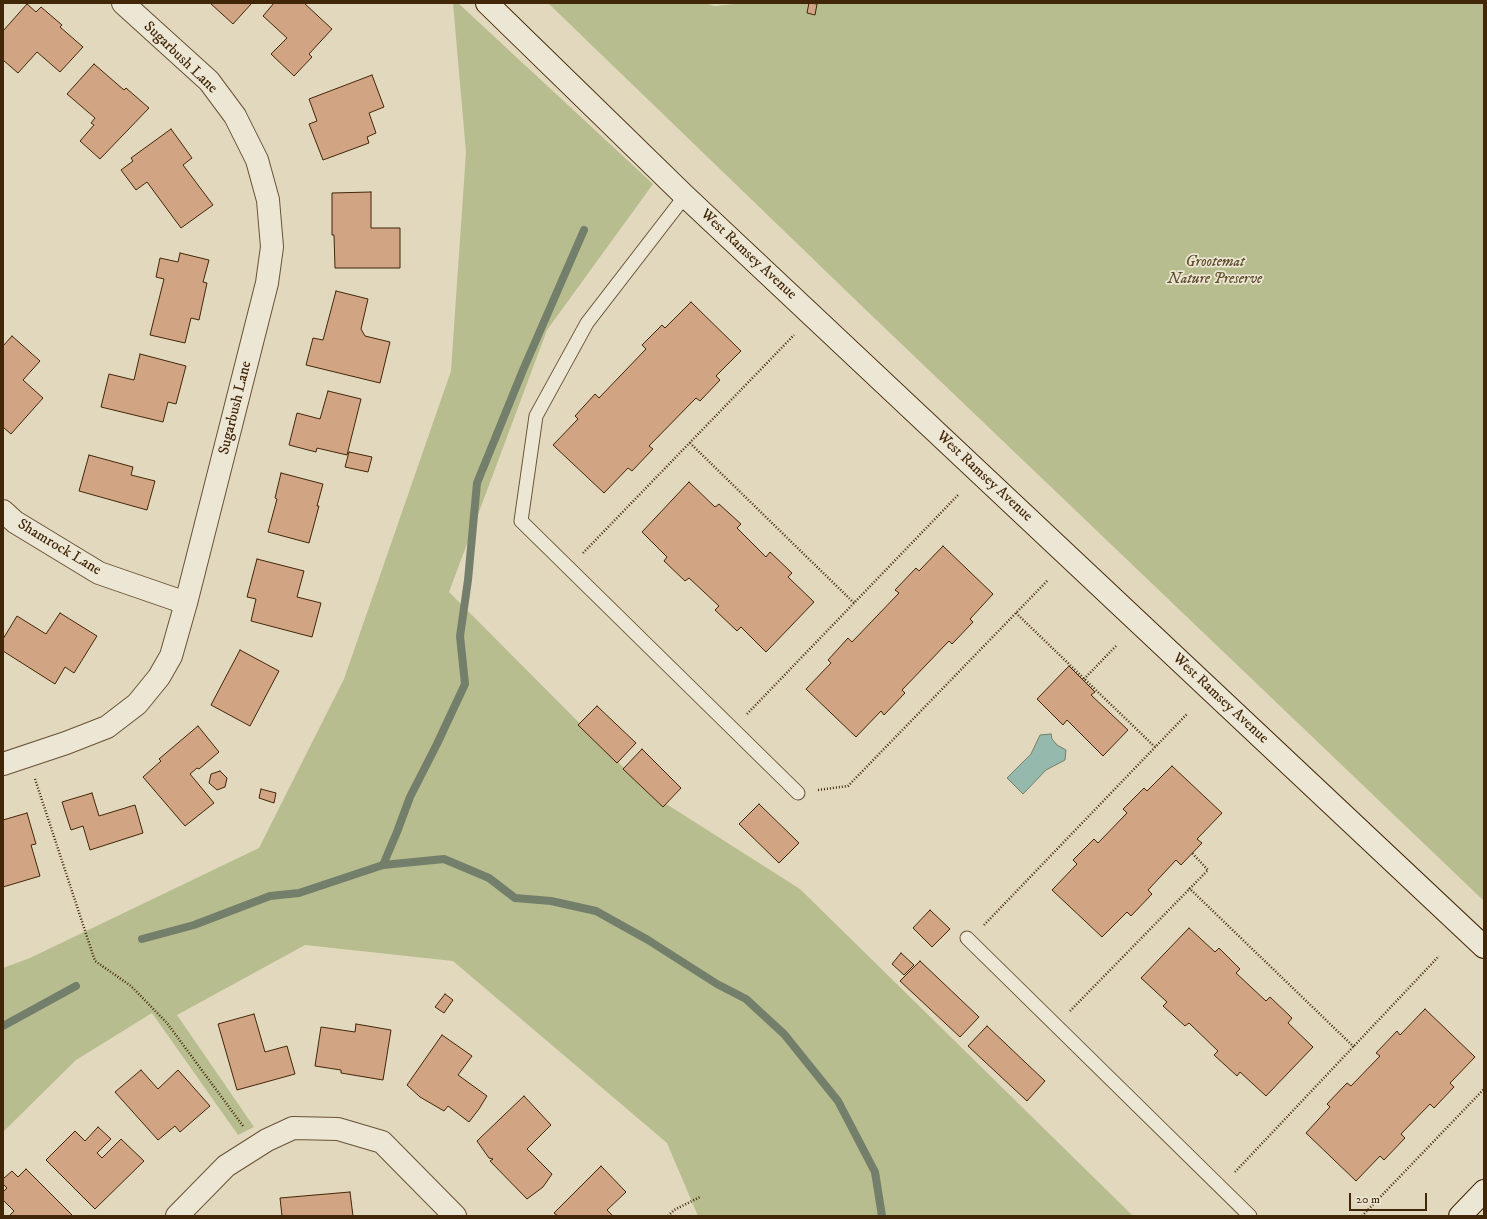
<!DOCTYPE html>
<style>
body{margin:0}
#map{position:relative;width:1487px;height:1219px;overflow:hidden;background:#e1d8bd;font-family:"IM FELL DW Pica",serif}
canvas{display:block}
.frame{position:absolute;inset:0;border:4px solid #422608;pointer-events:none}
.scale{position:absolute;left:1349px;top:1193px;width:78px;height:18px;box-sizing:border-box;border:2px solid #422608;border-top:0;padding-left:5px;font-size:12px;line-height:14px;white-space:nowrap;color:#422608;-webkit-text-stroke:3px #ece6d4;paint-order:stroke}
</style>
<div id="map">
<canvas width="1487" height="1219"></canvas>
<div class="frame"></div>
<div class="scale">20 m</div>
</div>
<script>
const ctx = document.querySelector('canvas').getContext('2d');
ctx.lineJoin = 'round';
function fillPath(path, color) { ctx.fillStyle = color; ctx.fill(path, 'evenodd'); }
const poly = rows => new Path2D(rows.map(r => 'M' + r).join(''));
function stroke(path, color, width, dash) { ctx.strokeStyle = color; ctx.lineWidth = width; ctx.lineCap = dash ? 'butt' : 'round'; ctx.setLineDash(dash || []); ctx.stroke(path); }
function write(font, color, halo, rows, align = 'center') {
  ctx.font = font + ' "IM FELL DW Pica",serif'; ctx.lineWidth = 3.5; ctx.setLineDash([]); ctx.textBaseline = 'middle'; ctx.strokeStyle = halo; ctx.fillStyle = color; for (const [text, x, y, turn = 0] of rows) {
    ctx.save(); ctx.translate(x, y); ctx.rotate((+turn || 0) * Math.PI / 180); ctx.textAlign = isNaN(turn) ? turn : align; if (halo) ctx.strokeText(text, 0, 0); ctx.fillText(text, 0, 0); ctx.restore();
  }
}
const green = poly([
 [453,3,458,3,653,184,547,330,449,592,649,793,800,889,1133,1216,698,1216,667,1143,453,961,305,945,177,1015,254,1127,238,1135,152,1013,76,1060,3,1132,3,968,30,958,259,848,344,679,451,371,466,152],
 [548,3,704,3,715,6,743,3,1484,3,1484,901,867,311]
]);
const water = poly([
 [1051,734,1052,739,1057,745,1066,750,1065,760,1046,770,1023,794,1007,778,1031,754,1040,735,1051,734]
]);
const stream = poly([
 [383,865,397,832,410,797,437,744,465,684,460,636,468,580,477,483,523,370,584,230],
 [142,939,194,925,270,896,299,893,383,865,444,859,489,878,515,898,551,901,596,911,648,940,717,984,746,999,784,1034,838,1101,875,1172,882,1216],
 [3,1026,76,986]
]);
const building = poly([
 [210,3,252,3,233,24,210,3],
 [274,3,304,3,332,29,309,54,312,57,294,76,271,54,287,38,263,16,274,3],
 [809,3,817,4,815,15,807,13,809,3],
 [27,4,36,12,41,7,62,25,60,27,83,47,60,72,37,52,18,73,3,60,3,31,27,4],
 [94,64,124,90,126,88,149,108,100,159,80,141,94,125,91,123,95,118,67,94,94,64],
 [372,75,384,107,369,113,376,133,367,137,369,143,323,160,309,124,317,121,309,99,372,75],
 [171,129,192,158,183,165,213,205,181,228,147,182,136,190,121,170,133,161,131,158,171,129],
 [371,192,371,228,400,228,400,268,335,268,334,235,332,235,332,193,371,192],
 [180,253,209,260,203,282,207,283,199,320,191,318,185,343,150,335,164,279,156,277,160,258,178,262,180,253],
 [336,291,368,299,361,329,365,336,390,342,380,383,306,365,313,338,323,340,336,291],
 [691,302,741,351,716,376,720,380,700,401,696,398,649,446,653,449,632,471,628,468,604,493,553,445,578,419,575,416,595,394,599,398,646,349,642,345,662,325,665,328,691,302],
 [12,336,40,361,23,380,43,398,11,434,3,427,3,346,12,336],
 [140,354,186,366,176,404,168,402,163,422,101,407,109,374,134,380,140,354],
 [328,391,361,399,347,455,317,448,316,452,289,445,297,413,320,419,328,391],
 [349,452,372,457,368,472,345,467,349,452],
 [89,455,133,467,131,475,155,481,147,510,79,491,89,455],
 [281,473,323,484,317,506,319,506,309,543,268,532,277,499,275,498,281,473],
 [689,482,715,507,719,504,741,524,737,528,766,557,770,552,792,573,788,577,814,602,766,652,741,627,737,631,715,610,719,606,689,578,685,581,664,561,667,557,642,532,689,482],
 [943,546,993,594,970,619,973,622,952,644,949,641,902,690,905,693,884,715,881,711,856,737,806,689,831,663,828,660,848,638,852,642,899,593,895,590,916,568,919,571,943,546],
 [257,559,304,571,297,597,321,603,312,637,251,621,256,599,247,597,257,559],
 [60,613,97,636,74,673,65,667,55,684,3,651,3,639,17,616,46,634,60,613],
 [240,650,279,671,250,726,211,705,240,650],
 [1069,666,1095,692,1091,695,1128,730,1103,756,1067,720,1063,725,1037,699,1069,666],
 [597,706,636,743,617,763,578,725,597,706],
 [198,726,219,752,199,769,197,768,190,774,214,803,185,826,143,777,161,761,159,759,198,726],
 [642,749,681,788,663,807,623,769,642,749],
 [1172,766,1222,813,1197,839,1202,843,1181,865,1176,860,1148,890,1152,894,1131,916,1127,912,1102,937,1052,890,1077,864,1073,860,1094,839,1098,843,1127,813,1123,809,1144,788,1147,791,1172,766],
 [220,771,227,778,225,787,217,790,209,783,211,774,220,771],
 [261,789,276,793,274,803,259,798,261,789],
 [92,793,99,816,135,805,143,833,90,850,83,826,71,830,62,802,92,793],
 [759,804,799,843,779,863,739,824,759,804],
 [27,813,36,844,31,845,40,876,3,887,3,820,27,813],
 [930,910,950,929,932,947,913,928,930,910],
 [1189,928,1215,952,1219,948,1240,969,1236,973,1266,1001,1270,997,1292,1018,1288,1023,1313,1047,1266,1096,1240,1072,1237,1076,1214,1055,1218,1051,1189,1023,1185,1026,1163,1006,1167,1002,1141,978,1189,928],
 [901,953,914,965,904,975,892,964,901,953],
 [920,961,979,1017,960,1037,900,981,920,961],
 [445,994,453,1000,444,1013,435,1007,445,994],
 [1425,1009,1475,1057,1450,1083,1454,1087,1434,1108,1430,1104,1401,1134,1405,1138,1384,1160,1380,1156,1356,1181,1306,1133,1330,1107,1327,1104,1347,1083,1351,1086,1380,1056,1376,1053,1397,1031,1400,1035,1425,1009],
 [254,1014,265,1052,287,1046,295,1074,237,1090,218,1024,254,1014],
 [356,1024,391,1030,383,1080,341,1073,341,1070,315,1066,321,1027,355,1032,356,1024],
 [987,1026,1045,1081,1027,1101,968,1046,987,1026],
 [442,1035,472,1056,458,1075,487,1096,479,1109,469,1122,448,1106,444,1111,420,1097,407,1085,442,1035],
 [141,1070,158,1089,178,1070,210,1106,180,1132,175,1126,158,1140,115,1092,141,1070],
 [524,1096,551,1125,527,1149,552,1174,543,1187,527,1199,490,1161,493,1159,489,1158,477,1141,524,1096],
 [98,1127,111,1139,97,1153,102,1158,121,1139,144,1161,95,1209,46,1160,75,1131,85,1141,98,1127],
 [601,1166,626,1192,607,1210,613,1216,558,1216,554,1213,601,1166],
 [26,1169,73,1216,9,1216,14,1211,3,1200,3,1192,7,1188,3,1184,3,1179,12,1171,18,1177,26,1169],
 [350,1192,353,1216,282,1216,280,1198,350,1192]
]);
const path = poly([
 [690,443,854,603],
 [583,553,794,335],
 [1016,613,1155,747],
 [1084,679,1116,646],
 [747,714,959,494],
 [35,779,95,961,131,986,167,1023,243,1126],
 [818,790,848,786,1048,580],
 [1189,888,1354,1047],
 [984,925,1187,714],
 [1070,1011,1208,870,1192,853],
 [1235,1172,1439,956],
 [668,1216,674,1210,700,1197],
 [1362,1216,1484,1089]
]);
const lane = poly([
 [685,196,587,323,536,416,521,521,798,793],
 [967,938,1250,1216]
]);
const street = poly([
 [3,511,15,522,99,573,186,603],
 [3,764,66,743,107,727,137,704,159,677,171,656,186,603,267,283,272,247,268,200,257,160,235,116,209,81,123,3],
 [177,1216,226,1166,267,1140,293,1128,338,1129,382,1142,455,1216]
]);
const secondary = poly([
 [487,3,685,196,1484,947],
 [1460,1216,1484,1191]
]);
const streetNames = [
 ["Sugarbush Lane",180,58,44],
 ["West Ramsey Avenue",748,255,43],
 ["Sugarbush Lane",236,408,-76],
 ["West Ramsey Avenue",984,477,43],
 ["Shamrock Lane",59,548,31],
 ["West Ramsey Avenue",1220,699,43]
];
const parkNames = [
 ["Grootemat",1215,263],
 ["Nature Preserve",1215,280]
];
fillPath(green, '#b7bd8e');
fillPath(water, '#95baad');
stroke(water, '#747f6b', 1);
stroke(stream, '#747f6b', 8);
fillPath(building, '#d1a483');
stroke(building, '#422608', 1);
stroke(lane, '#6a5235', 15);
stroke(street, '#6a5235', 24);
stroke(secondary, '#422608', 24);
stroke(path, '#422608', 2.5, [1, 2]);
stroke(lane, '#ece6d4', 13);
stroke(street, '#ece6d4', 22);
stroke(secondary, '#ece6d4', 22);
write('15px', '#422608', '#ece6d4', streetNames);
write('italic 15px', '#5f4c2a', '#ece6d4', parkNames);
</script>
